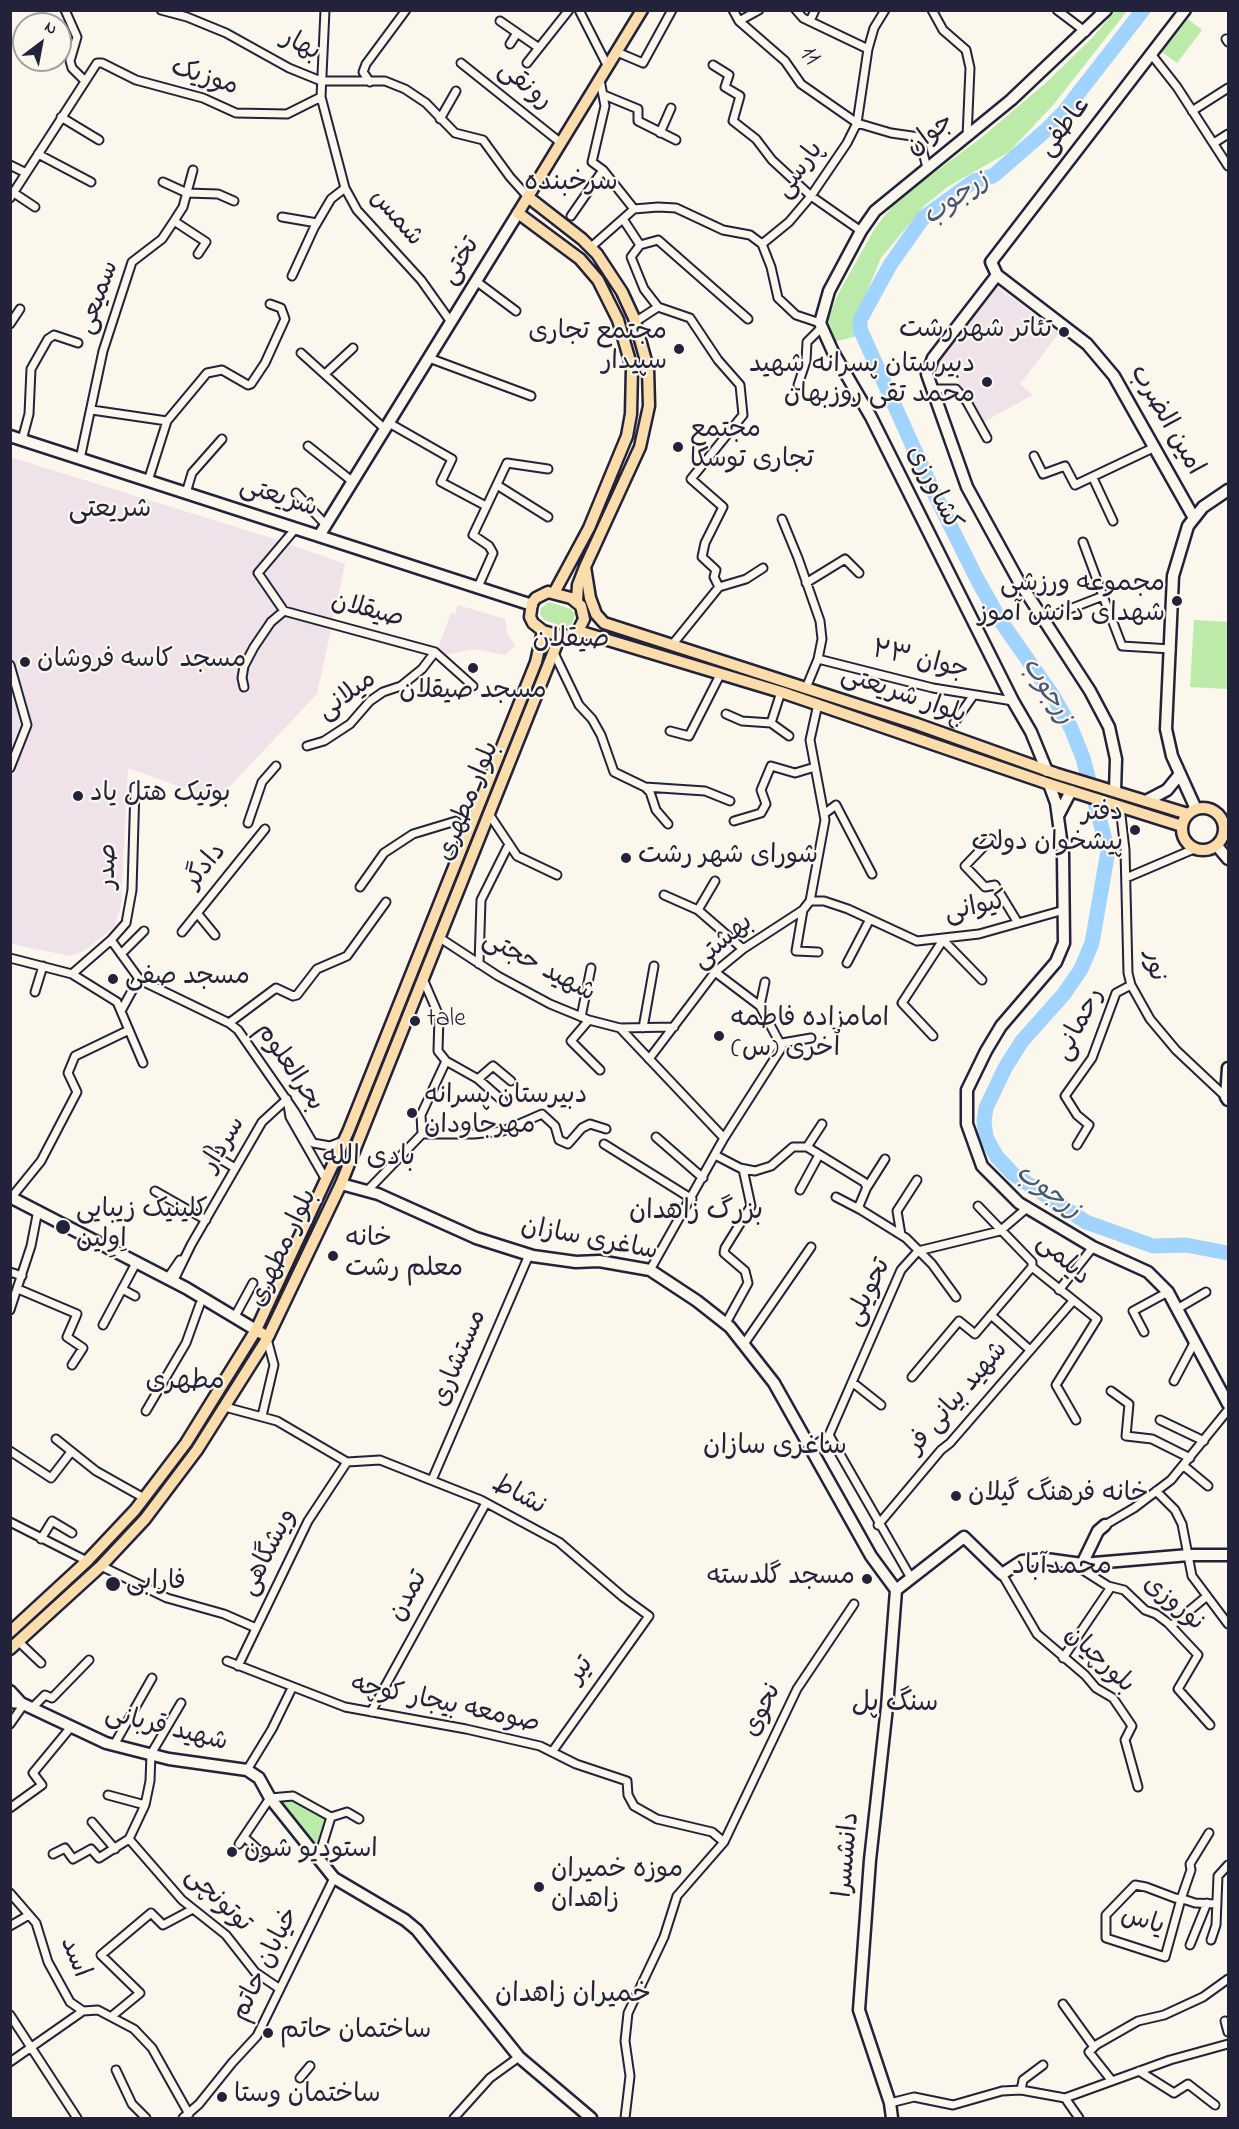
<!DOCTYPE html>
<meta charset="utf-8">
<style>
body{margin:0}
#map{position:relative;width:1239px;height:2129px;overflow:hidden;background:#fbf7ec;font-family:"Indie Flower",sans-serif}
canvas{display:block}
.frame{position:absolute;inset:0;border:12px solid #22223b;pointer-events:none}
.north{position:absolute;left:12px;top:12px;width:60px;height:60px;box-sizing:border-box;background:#fbf7ec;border:2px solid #a4a2a5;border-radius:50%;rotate:32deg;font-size:16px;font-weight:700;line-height:24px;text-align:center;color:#22223b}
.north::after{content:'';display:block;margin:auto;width:21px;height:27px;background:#22223b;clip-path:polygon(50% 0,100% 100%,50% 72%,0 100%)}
</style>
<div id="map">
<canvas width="1239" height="2129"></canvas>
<div class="frame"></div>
<div class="north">N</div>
</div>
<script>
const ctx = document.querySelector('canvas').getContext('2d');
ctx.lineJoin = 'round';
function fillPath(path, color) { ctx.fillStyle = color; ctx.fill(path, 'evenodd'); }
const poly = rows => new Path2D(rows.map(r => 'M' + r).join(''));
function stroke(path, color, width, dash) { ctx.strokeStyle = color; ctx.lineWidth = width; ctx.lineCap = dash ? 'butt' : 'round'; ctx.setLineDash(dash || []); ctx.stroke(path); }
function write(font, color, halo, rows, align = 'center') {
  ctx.font = font + ' "Indie Flower","Playpen Sans Arabic",sans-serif'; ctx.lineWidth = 4.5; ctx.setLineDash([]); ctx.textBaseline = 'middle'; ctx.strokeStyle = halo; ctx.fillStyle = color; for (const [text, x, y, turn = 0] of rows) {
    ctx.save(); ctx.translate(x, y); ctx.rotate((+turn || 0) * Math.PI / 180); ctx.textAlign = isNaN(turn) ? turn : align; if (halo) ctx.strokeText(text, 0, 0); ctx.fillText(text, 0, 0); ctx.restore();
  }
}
const built = poly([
 [995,285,1059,333,1020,384,1033,395,982,423,953,373,941,379,934,362],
 [10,457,278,540,345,564,317,694,217,800,128,768,121,907,114,927,84,951,70,956,11,944],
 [458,605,505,619,507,633,515,646,505,655,474,649,443,655,438,649,451,613,455,614]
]);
const green = poly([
 [1115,11,1127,11,1054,104,1009,152,949,186,925,205,881,258,855,320,857,336,830,343,826,324,838,294,875,228,896,201,981,138,1048,81,1093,37],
 [1188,19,1202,30,1177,63,1162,52],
 [549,602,571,609,575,614,572,624,565,627,544,620,540,614,541,608],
 [1194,620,1228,622,1228,689,1190,687],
 [278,1801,292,1801,327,1818,317,1844]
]);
const river = poly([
 [1143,10,1063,113,1045,131,993,176,974,181,923,218,890,265,860,320,860,329,934,493,976,577,1000,620,1053,696,1071,728,1083,758,1108,851,1092,943,1081,969,1064,994,1022,1041,1005,1068,986,1108,984,1121,986,1137,997,1157,1013,1174,1086,1222,1153,1246,1186,1245,1228,1253]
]);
const street = poly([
 [65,10,77,37,70,61,72,68,84,80],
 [161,10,187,17,226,33,289,68,321,81,385,81,405,89,426,103,455,133,483,140,510,177,528,197],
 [325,10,321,97,345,188,357,210,421,280,451,322],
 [579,10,608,67],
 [733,10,739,21,785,61,801,84,857,123,891,133,919,137,927,168],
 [796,10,803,18,868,49],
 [932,10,943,30,966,50,970,68,967,137],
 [1057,10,1086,32],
 [500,21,539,48],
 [739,21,759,10],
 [810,21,815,10],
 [1226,39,1228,42],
 [510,44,517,33],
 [617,52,643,63,672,10],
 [1151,54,1177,87,1228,166],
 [461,63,561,143],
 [527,63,569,10],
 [713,65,729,75,725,87,740,96,733,121,756,139,772,160,811,196,861,231],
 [600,80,605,106,592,162,603,170,634,209],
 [370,82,363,72,366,64,406,10],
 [604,95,638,109,638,121,676,140],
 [1192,111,1228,88],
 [61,117,99,140],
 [440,119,456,91],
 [660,133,671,108],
 [1214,143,1228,134],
 [38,154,91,182],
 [10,165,26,173],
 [163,182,187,193,218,194,234,201],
 [14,193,35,207],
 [10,198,97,63,102,63,136,80,203,98,236,113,287,114,321,97],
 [571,216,603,170],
 [282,217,317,223],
 [623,219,640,245,658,240,748,319],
 [174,221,206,242,198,254],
 [762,244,789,222,811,196,847,143,857,123,868,49,874,28,885,10],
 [762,244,771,267,778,298,796,315,820,323],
 [640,245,631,257,644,289,658,307],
 [591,247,634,209,658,207,676,208,723,230,750,235,762,244],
 [292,276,314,228,331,199,345,188],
 [476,281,516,311],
 [635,322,658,307,690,318,718,360,740,385,743,415,691,479,723,507,705,543,702,557,716,570,714,577,719,587,672,645],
 [10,324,20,309],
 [301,353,385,429],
 [429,358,531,396],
 [325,374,353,348],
 [798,385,806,361,807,342,821,328],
 [931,389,956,389,967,402,987,438],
 [92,410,167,421],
 [389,423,452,459,441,482,486,506],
 [22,440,29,414,31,369,48,339,54,335,78,343],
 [308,446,353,482],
 [1034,456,1043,474,1065,466,1075,485,1155,447],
 [80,459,103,351,132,262,162,239,174,221,183,207,193,170],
 [1093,478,1113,521],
 [148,481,167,421,207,373,222,370,248,385,251,384,265,363,285,319,281,308,270,304],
 [497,485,548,517],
 [186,493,192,473,222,439],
 [296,493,326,525],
 [782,519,798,558,820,621,822,639,818,659,806,688],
 [296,528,258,573,284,611,435,652,473,686],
 [1083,542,1103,596],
 [806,583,845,559,859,573],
 [478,587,493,553,489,546,473,535,507,463,548,469],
 [719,587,746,579,763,568],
 [1044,619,1103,596,1122,646,1171,649],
 [554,653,579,705,592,719,601,735,614,772,645,787,650,792,656,810,668,824],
 [818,659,933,688,1013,701],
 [10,665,27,725,10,768],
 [244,687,242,678,244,666,254,647,271,622,284,611],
 [726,714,742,721,771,723,789,736],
 [771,723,781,692],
 [954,723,973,696],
 [670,731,689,736,721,673],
 [307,746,324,741,350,724,370,701,383,692,401,686,422,669,435,652],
 [645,787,705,791,730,801],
 [1120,807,1125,850,1128,973,1131,985,1150,1019,1176,1050,1226,1097],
 [489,814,517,856,557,875],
 [824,814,836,805,872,874],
 [734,821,761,813,766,804,761,790,771,766,795,773,815,767],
 [248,823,262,782,276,766],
 [991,839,965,866,985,887,995,885,1018,923],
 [1126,878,1194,849],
 [360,887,384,853,413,834,456,821],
 [664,895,698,910,743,949],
 [810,901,824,901,848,909,917,941,979,934,1064,910],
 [698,910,715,881],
 [803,910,796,951,818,952],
 [197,913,215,935],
 [182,932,265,829],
 [440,938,498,976,550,1004,589,1020,620,1028,674,1027],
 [111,940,140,980,229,1023,238,1030,295,1112,313,1143,330,1146,343,1141],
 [121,954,144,931],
 [10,958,72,974,111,940,126,923,132,890,135,787],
 [847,963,870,919],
 [479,964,481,900,509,844],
 [72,974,117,1002,143,1063],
 [35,992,43,966],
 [760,1006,765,982],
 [121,1011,139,978],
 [581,1017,591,968],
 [589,1020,571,1041,600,1070],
 [229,1023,276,988,293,996,297,995,317,969,347,956,386,902],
 [620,1028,724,1138],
 [643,1028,654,966],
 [933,1036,902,1003,943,940,982,980],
 [782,1043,811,1038],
 [649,1059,715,972,743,949,803,910,810,901,825,820,810,740,818,704],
 [446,1061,478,1079,503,1101],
 [478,1079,493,1066,511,1081],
 [288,1105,290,1117,326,1180],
 [422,1134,474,1134,503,1131,542,1114,555,1126,559,1140,568,1144,582,1128,590,1124,606,1129],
 [656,1137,703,1178],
 [604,1144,692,1199],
 [1077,1145,1089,1125,1077,1115,1065,1096,1092,1058,1116,993,1131,985],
 [807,1147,822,1124],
 [207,1151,235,1168],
 [715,1155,740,1168,755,1171,771,1166,793,1147,807,1147,864,1182,867,1187,859,1206,861,1210,906,1238,932,1264,956,1297],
 [866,1189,885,1159],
 [800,1190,819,1155],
 [155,1191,206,1220],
 [367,1191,422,1134,421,1115,446,1061,438,1051,439,1016,423,979],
 [836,1197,861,1210],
 [11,1198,41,1161,77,1092,68,1073,75,1056,129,1030],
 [978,1206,1032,1262,1032,1267,1097,1319,1056,1385,1076,1420],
 [901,1235,897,1211,917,1180],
 [650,1270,724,1138,782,1047,760,1006,715,972],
 [10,1272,22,1276],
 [167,1279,180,1260],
 [173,1282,191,1245,262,1122,287,1099],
 [18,1289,77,1314,67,1337,83,1348,72,1365],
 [122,1289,135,1296],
 [1059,1290,1093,1247],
 [1177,1309,1206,1292],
 [10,1310,31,1246,38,1210],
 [991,1315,1030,1350],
 [234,1318,253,1283],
 [726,1323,748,1283,745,1271,724,1253,725,1248,751,1206,743,1169],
 [103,1325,136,1263],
 [1144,1332,1133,1311,1168,1292],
 [744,1344,811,1247],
 [912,1377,959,1321,975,1334,1032,1267],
 [1174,1381,1194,1343],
 [852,1382,881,1405],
 [1111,1391,1129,1404,1126,1436,1152,1439,1190,1458],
 [225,1407,277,1421,347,1462],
 [146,1411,186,1343,200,1304],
 [262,1416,274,1365,267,1339],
 [1160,1420,1204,1441],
 [829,1435,901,1270,918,1251,1000,1231,1028,1207],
 [829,1435,911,1578],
 [56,1439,96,1471,144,1498],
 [811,1448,829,1435],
 [10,1451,51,1478,71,1452],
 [347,1462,380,1460,481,1500,559,1542,623,1597,649,1616,552,1752],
 [1184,1466,1208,1486],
 [432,1480,529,1255],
 [1156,1491,1175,1510,1182,1524,1192,1576,1228,1624],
 [10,1522,87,1561],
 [878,1525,941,1450,950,1443,1073,1301],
 [1105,1525,1134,1508,1171,1480,1228,1410],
 [41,1539,52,1521,72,1533],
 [1075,1565,1108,1586,1124,1590,1145,1610,1156,1614,1168,1623,1198,1655,1178,1689,1210,1725],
 [101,1566,167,1598,224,1614,256,1628],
 [1002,1574,1037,1634,1085,1675,1096,1688,1113,1698,1132,1726,1125,1740,1138,1787],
 [1171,1626,1207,1596],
 [19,1642,41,1663],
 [1063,1658,1111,1587],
 [227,1661,345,1707,466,1729,540,1746,576,1764,627,1781,628,1795,634,1806,657,1819,712,1832,724,1842],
 [238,1666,308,1521,347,1462],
 [32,1708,45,1695,52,1698,89,1660],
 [371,1712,486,1503],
 [10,1724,24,1704],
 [114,1745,152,1678],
 [247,1770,272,1729,292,1688],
 [108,1795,145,1805],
 [10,1808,42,1785,33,1773,71,1727],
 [92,1822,115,1849],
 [1209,1833,1190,1864,1191,1870,1181,1899,1165,1957,1106,1938,1106,1915,1135,1885,1146,1887,1175,1898,1181,1899,1186,1900,1195,1903,1217,1904],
 [244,1837,261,1852],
 [129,1839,182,1900,226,1935,255,1972,280,1989],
 [239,1844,270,1798,293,1796,331,1817],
 [53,1854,65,1848,73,1859,91,1849,99,1858,129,1839,145,1805,150,1781,151,1754,181,1703],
 [318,1859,331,1817,347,1812,359,1819],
 [10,1893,36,1923,48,1962,70,2002,83,2011,98,2010,134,2029,152,2048,189,2114],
 [10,1926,29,1915],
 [1211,1940,1216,1925,1218,1876,1228,1865],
 [1190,1945,1207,1903],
 [1063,2004,1094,2047],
 [10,2015,77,2118],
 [112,2016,140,1993,101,1955,151,1913,163,1925,193,1909],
 [1225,2021,1228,2032],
 [10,2062,83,2011],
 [116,2070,132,2104,146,2118],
 [1139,2071,1174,2093,1188,2084,1215,2105],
 [300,2078,310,2066],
 [1112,2081,1089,2052,1096,2045,1138,2021,1164,2015,1203,1997,1228,1979],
 [1021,2090,1023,2080,1043,2065],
 [1065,2098,1079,2118],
 [890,2103,914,2097,953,2105,1002,2091,1021,2090,1065,2098,1170,2060,1228,2044],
 [183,2118,199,2104,232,2063,257,2036,334,1878],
 [454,2118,490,2078,519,2057],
 [625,2118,630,2076,625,2041,628,2013,664,1937,677,1896,724,1842,797,1689,854,1604]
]);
const secondary = poly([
 [997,275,933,358,927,374,967,487,1018,580,1090,691,1109,727,1116,759,1115,791],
 [997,275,991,262,1185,10],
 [997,275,1087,344,1114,376,1194,518],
 [10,436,532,605],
 [319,536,518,213],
 [1047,771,1031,732,1013,701,871,417,833,352,820,323,829,291,861,231,875,211,1011,100,1106,10],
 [1049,784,1056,803,1063,854,1064,943,1056,962,1001,1026,986,1051,967,1090,967,1124,982,1166,1019,1203,1093,1247,1148,1272,1168,1292,1228,1404],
 [1146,801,1167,790,1180,774],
 [1196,809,1172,756,1166,729,1173,576,1188,526,1203,507,1228,490],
 [1058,816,1071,791],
 [1217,846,1228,859],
 [1228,1068,1226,1097,1228,1100],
 [341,1184,378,1194,476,1238,533,1256,576,1262,599,1261,650,1270,697,1301,730,1327,774,1383,871,1556,896,1590],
 [10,1197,186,1288,256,1330],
 [1082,1564,1098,1531,1105,1525],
 [896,1590,964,1537,1002,1574,1022,1561,1046,1559,1082,1564,1189,1555,1228,1555],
 [10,1691,21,1703],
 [10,1702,21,1703,106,1743,169,1759,247,1770,259,1778,270,1798,334,1878,405,1920,417,1930,519,2057,591,2118],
 [892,2118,890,2103,859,2010,870,1860,887,1707,896,1590]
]);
const primary = poly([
 [528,197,582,239,597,254,622,292,634,318,648,368,649,406,640,447,585,567,578,585,577,601],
 [585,567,590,598,596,614,604,623,917,724,1057,774,1188,814],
 [548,592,571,598,581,606,584,619,578,631,573,635,560,636,543,631,533,623,530,617,532,603,536,598,548,592],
 [554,593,589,528,627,436,631,414,632,368,618,320,598,280,580,259,518,213,642,10],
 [578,631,781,692,1049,784,1182,826],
 '1182 829a21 21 0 1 1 42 0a21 21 0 1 1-42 0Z',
 [256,1330,268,1337,341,1184,560,636],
 [10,1632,87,1561,135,1510,186,1443,256,1330,348,1132,536,662,543,631],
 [10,1649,101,1566,145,1519,197,1450,267,1339]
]);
const markers = [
 [1064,332,6,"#22223b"],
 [679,349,6,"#22223b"],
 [987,382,6,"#22223b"],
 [678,447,6,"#22223b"],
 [1177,601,6,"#22223b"],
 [25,662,6,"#22223b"],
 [473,668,6,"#22223b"],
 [78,796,6,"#22223b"],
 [1135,830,6,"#22223b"],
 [626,858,6,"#22223b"],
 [113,979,6,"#22223b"],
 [415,1021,6,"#22223b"],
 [719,1036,6,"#22223b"],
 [412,1113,6,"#22223b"],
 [63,1227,8,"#22223b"],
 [333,1256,6,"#22223b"],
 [956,1496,6,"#22223b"],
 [867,1579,6,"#22223b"],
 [113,1584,8,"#22223b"],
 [232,1852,6,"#22223b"],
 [539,1887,6,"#22223b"],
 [268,2033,6,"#22223b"],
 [222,2097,6,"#22223b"]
];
const streetNames = [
 ["بهار",300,47,27],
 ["11",808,57,51],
 ["موزیک",204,79,18],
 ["رونقی",524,87,39],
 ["عاطفی",1066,128,-52],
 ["جوان",931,136,-38],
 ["پارسی",801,171,-54],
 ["شمس",395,219,49],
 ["تختی",462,262,-58],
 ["سمیعی",100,298,-70],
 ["امین الضرب",1165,421,60],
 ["کشاورزی",932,489,63],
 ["شریعتی",278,499,18],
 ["صیقلان",367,612,15],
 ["جوان ۲۳",920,662,13],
 ["میلانی",348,697,-36],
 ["بلوار شریعتی",903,697,19],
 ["بلوار مطهری",470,802,-68],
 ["صدر",110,866,-88],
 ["دادگر",207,867,-51],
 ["کیوانی",976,909,-12],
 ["بهشتی",724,943,-40],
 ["نور",1153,966,81],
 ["شهید حجتی",538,968,28],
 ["رحمانی",1081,1025,-63],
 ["بحرالعلوم",288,1068,56],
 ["سردار",225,1145,-59],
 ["ساغری سازان",589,1241,11],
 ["بلوار مطهری",285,1249,-65],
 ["دیلمی",1062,1261,43],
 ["تحویلی",870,1293,-64],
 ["مستشاری",461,1359,-67],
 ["شهید بیانی فر",959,1399,-49],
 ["نشاط",518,1497,28],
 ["ویشگاهی",270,1553,-63],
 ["تمدن",410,1597,-61],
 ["نوروزی",1173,1605,40],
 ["بلورچیان",1098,1661,43],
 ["تیر",582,1671,-54],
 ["صومعه بیجار کوچه",445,1706,12],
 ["نحوی",764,1711,-64],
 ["شهید قربانی",166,1730,14],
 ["دانشسرا",849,1855,-85],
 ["توتونچی",217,1901,44],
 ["یاس",1142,1923,16],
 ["اسد",73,1958,68],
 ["خیابان حاتم",267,1965,-64]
];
const poiNames = [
 ["تئاتر شهر رشت",1052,332,"right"],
 ["مجتمع تجاری",667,334,"right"],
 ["سپیدار",667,364,"right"],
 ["دبیرستان پسرانه شهید",975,367,"right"],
 ["محمد تقی روزبهان",975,397,"right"],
 ["مجتمع",690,432],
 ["تجاری توسکا",690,462],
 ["مجموعه ورزشی",1165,586,"right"],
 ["شهدای دانش آموز",1165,616,"right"],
 ["مسجد کاسه فروشان",37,662],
 ["مسجد صیقلان",473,693,"center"],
 ["بوتیک هتل یاد",90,796],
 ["دفتر",1123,815,"right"],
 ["پیشخوان دولت",1123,845,"right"],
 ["شورای شهر رشت",638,858],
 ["مسجد صفی",125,979],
 ["tale",427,1021],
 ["امامزاده فاطمه",731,1021],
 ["اُخری (س)",731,1051],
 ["دبیرستان پسرانه",424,1098],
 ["مهرجاودان",424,1128],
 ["کلینیک زیبایی",76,1212],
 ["اِوِلین",76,1242],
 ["خانه",345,1241],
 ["معلم رشت",345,1271],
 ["خانه فرهنگ گیلان",968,1496],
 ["مسجد گلدسته",855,1579,"right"],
 ["فارابی",126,1584],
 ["استودیو شون",244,1852],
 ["موزه خمیران",551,1872],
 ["زاهدان",551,1902],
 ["ساختمان حاتم",280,2033],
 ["ساختمان وستا",234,2097]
];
const neighbourhoodNames = [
 ["سرخبنده",571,185],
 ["شریعتی",110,512],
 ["صیقلان",571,642],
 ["بادی الله",369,1160],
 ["بزرگ زاهدان",696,1214],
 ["مطهری",185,1384],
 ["ساغری سازان",775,1449],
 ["محمدآباد",1062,1569],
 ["سنگ پل",895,1706],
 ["خمیران زاهدان",573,1997]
];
const waterNames = [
 ["زرجوب",957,200,-35],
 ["زرجوب",1046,692,58],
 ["زرجوب",1047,1193,36]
];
fillPath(built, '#efe3e9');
fillPath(green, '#bceba9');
stroke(river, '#a0d4fe', 15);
stroke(street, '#22223b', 11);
stroke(secondary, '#22223b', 15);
stroke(primary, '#22223b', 15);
stroke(street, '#fbf7ec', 7);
stroke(secondary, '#fbf7ec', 10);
stroke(primary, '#fbddab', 10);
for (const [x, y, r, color] of markers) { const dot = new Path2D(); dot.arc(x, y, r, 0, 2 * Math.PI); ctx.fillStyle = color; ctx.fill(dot); stroke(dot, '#fbf7ec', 2); }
write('26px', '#22223b', '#fbf7ec', streetNames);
write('26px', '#22223b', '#fbf7ec', poiNames, 'left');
write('27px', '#22223b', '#fbf7ec', neighbourhoodNames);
write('italic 27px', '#485776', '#fbf7ec', waterNames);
</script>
